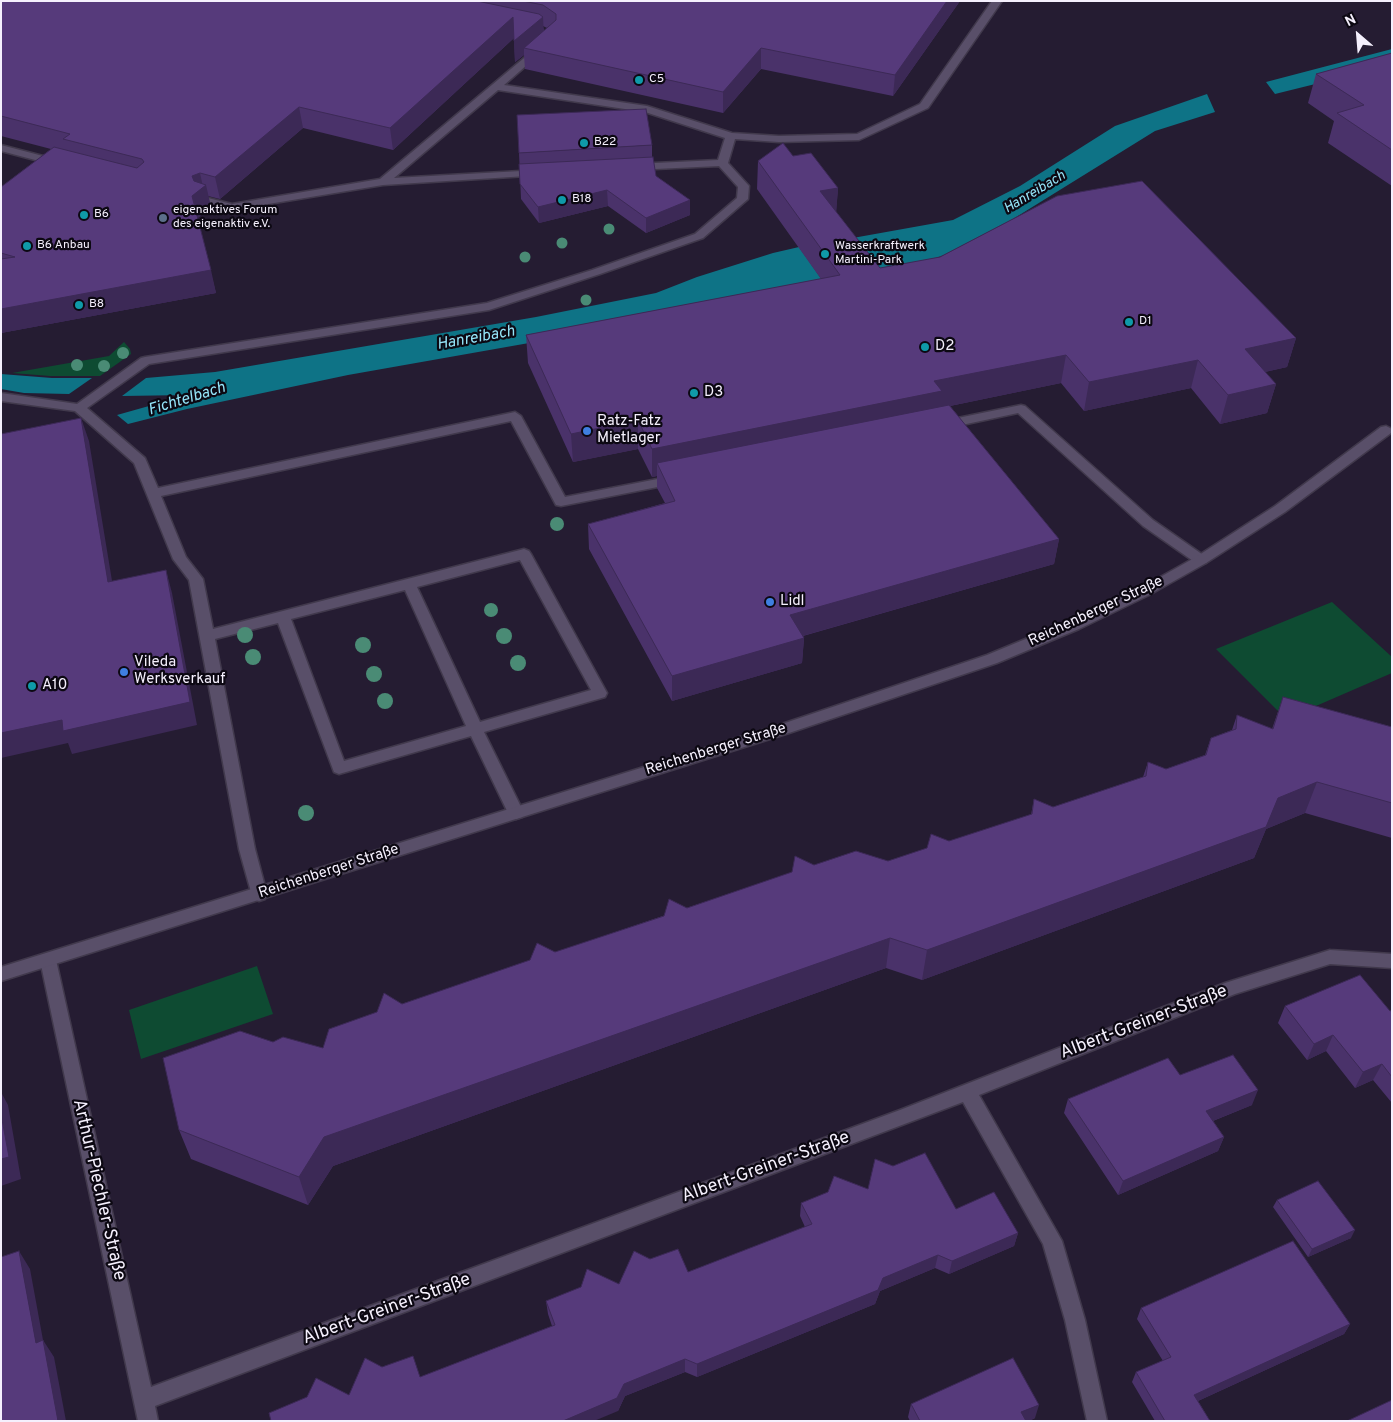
<!DOCTYPE html>
<meta charset="utf-8">
<style>
body{margin:0}
#map{position:relative;width:1393px;height:1422px;overflow:hidden;background:#251c32;font-family:Overpass,sans-serif}
canvas{display:block}
.frame{position:absolute;inset:0;border:2px solid #f5f0fd;pointer-events:none}
.north{position:absolute;left:1333px;top:10px;width:50px;height:50px;-webkit-text-stroke:4px #0c0812;paint-order:stroke;rotate:333deg;font-size:14px;font-weight:700;line-height:20px;text-align:center;color:#f5f0fd}
.north::after{content:'';display:block;margin:auto;width:18px;height:22px;background:#f5f0fd;clip-path:polygon(50% 0,100% 100%,50% 72%,0 100%)}
</style>
<div id="map">
<canvas width="1393" height="1422"></canvas>
<div class="frame"></div>
<div class="north">N</div>
</div>
<script>
const ctx = document.querySelector('canvas').getContext('2d');
ctx.lineJoin = 'round';
function fillPath(path, color) { ctx.fillStyle = color; ctx.fill(path, 'evenodd'); }
const poly = rows => new Path2D(rows.map(r => 'M' + r).join(''));
function stroke(path, color, width, dash) { ctx.strokeStyle = color; ctx.lineWidth = width; ctx.lineCap = dash ? 'butt' : 'round'; ctx.setLineDash(dash || []); ctx.stroke(path); }
function write(font, color, halo, rows, align = 'center') {
  ctx.font = font + ' Overpass,sans-serif'; ctx.lineWidth = 4.5; ctx.setLineDash([]); ctx.textBaseline = 'middle'; ctx.strokeStyle = halo; ctx.fillStyle = color; for (const [text, x, y, turn = 0] of rows) {
    ctx.save(); ctx.translate(x, y); ctx.rotate((+turn || 0) * Math.PI / 180); ctx.textAlign = isNaN(turn) ? turn : align; if (halo) ctx.strokeText(text, 0, 0); ctx.fillText(text, 0, 0); ctx.restore();
  }
}
const green = poly([
 [124,342,130,349,131,354,100,376,50,376,12,373,109,356],
 [1332,602,1392,657,1392,673,1286,719,1216,649],
 [257,966,273,1014,141,1059,129,1010]
]);
const water = poly([
 [1392,49,1392,65,1275,94,1266,82],
 [1207,94,1215,112,1155,131,1013,219,944,255,886,277,836,241,953,220,1020,186,1115,126],
 [799,247,829,290,348,375,187,409,128,424,117,415,188,395,122,396,146,378,215,372,536,317,656,293,697,277,773,253],
 [1,374,52,378,92,378,69,394,24,393,1,389]
]);
const lane = poly([
 [992,1,1002,1,928,108,859,140,779,142,735,139,728,163,749,186,748,199,703,238,600,274,489,310,149,364,87,408,145,458,158,488,515,412,521,416,565,497,678,475,685,479,678,483,561,506,556,505,511,421,161,496,186,557,203,579,213,629,524,549,529,551,531,554,607,693,605,697,484,732,524,813,522,817,516,819,510,817,471,736,339,774,334,772,278,623,215,639,255,849,267,894,265,899,259,901,253,899,239,849,189,580,173,559,134,463,75,411,1,401,1,393,77,404,141,358,145,357,487,303,592,270,695,234,737,198,738,187,719,166,634,170,629,167,634,164,718,160,725,138,645,112,498,90,394,178,539,170,543,171,544,173,543,175,383,185,232,210,200,202,198,200,204,197,232,204,380,179,536,48,542,48,544,50,504,85,647,106,732,133,779,136,857,134,920,104,992,1],
 [520,560,591,690,480,722,417,587,520,560],
 [405,590,466,726,344,761,291,619,405,590],
 [1,145,62,161,63,163,58,166,1,151,1,145],
 [1021,405,1025,406,1153,520,1206,557,1208,560,1206,563,1196,563,1143,526,1018,413,943,429,937,425,943,421,1021,405]
]);
const street = poly([
 [1330,950,1392,954,1392,968,1330,964,1235,994,979,1095,1062,1241,1085,1320,1107,1421,1087,1421,1065,1320,1043,1244,963,1102,155,1406,158,1421,138,1421,40,960,42,955,48,953,54,955,56,960,151,1387,900,1110,1225,983,1330,950]
]);
const secondary = poly([
 [1386,426,1392,429,1391,433,1285,512,1206,563,1149,595,1079,629,997,663,789,733,1,981,1,967,779,725,987,655,1069,621,1139,589,1196,557,1275,506,1381,427,1386,426]
]);
const trees = [
 [609,229,5.5],
 [562,243,5.5],
 [525,257,5.5],
 [586,300,5.5],
 [123,353,6],
 [77,365,6],
 [104,366,6],
 [557,524,7],
 [491,610,7],
 [245,635,8],
 [504,636,8],
 [363,645,8],
 [253,657,8],
 [518,663,8],
 [374,674,8],
 [385,701,8],
 [306,813,8]
];
const wall = poly([
 [1,1,960,1,893,96,761,69,723,113,525,69,524,55,515,62,514,38,393,150,303,128,220,199,208,196,211,207,197,218,216,293,1,333,1,187,51,149,1,136],
 [543,26,547,28,544,31],
 [1392,53,1392,186,1328,143,1334,121,1308,103,1316,74],
 [652,145,652,157,656,176,690,200,690,215,646,233,608,206,539,223,521,199,519,153],
 [793,156,838,188,836,212,880,268,1296,338,1287,367,1265,372,1276,384,1267,413,1220,424,1191,388,1084,411,1061,383,950,406,1059,539,1054,564,803,636,804,638,802,663,672,701,589,549,588,524,665,503,657,488,657,476,652,477,638,449,573,462,528,363,526,335,821,279,757,189,758,161],
 [1283,697,1392,727,1392,838,1305,813,1266,829,1254,858,922,980,886,968,333,1166,308,1205,191,1159,179,1130,273,1042,323,1048,402,1004,814,865,888,861,949,841,1031,815,1034,799,1053,807,1143,777,1148,762,1166,769,1205,755,1211,738,1232,730,1237,715,1272,729],
 [1285,1006,1390,1011,1392,1010,1392,1103,1373,1080,1355,1088,1326,1051,1307,1060,1278,1023],
 [1180,1075,1252,1105,1213,1121,1224,1137,1218,1151,1118,1195,1064,1113,1068,1099],
 [868,1189,956,1209,1018,1233,1014,1246,949,1274,935,1268,880,1291,875,1304,697,1377,685,1372,625,1396,618,1411,349,1395,382,1367,420,1377,552,1326,548,1314,546,1301,619,1284,650,1259,688,1272,805,1227,800,1216,801,1203],
 [1277,1200,1351,1238,1308,1257,1273,1207],
 [1141,1308,1350,1324,1344,1334,1198,1401,1210,1421,1155,1421,1132,1382,1136,1372,1163,1361,1137,1319],
 [911,1404,1035,1418,1029,1421,910,1421,908,1417]
]);
const shadedWall = poly([
 [947,1,960,1,893,96,895,75],
 [513,17,514,38,393,150,390,128],
 [543,17,544,38,524,48,524,55,515,62,514,41],
 [761,48,761,69,723,113,723,92],
 [299,107,303,128,220,199,215,177],
 [200,173,203,187,206,185,211,207,197,219,192,196,192,176],
 [838,188,836,215,820,191],
 [607,190,608,206,539,223,538,207],
 [690,200,690,215,646,233,646,218],
 [211,270,216,293,1,333,1,309],
 [1296,338,1287,367,1237,378,1245,349],
 [1066,355,1061,383,940,408,657,463,657,476,652,477,652,449,934,381],
 [1198,360,1191,388,1084,411,1089,382],
 [1276,384,1267,413,1220,424,1228,395],
 [81,418,89,441,116,605,108,582],
 [638,420,638,449,573,462,571,434],
 [1059,539,1054,564,788,640,790,615],
 [166,570,172,593,197,725,72,754,68,743,1,758,1,733],
 [804,638,802,663,672,701,672,676],
 [1317,782,1305,813,1266,829,1254,858,922,980,927,950,1278,798],
 [890,938,886,968,333,1166,308,1205,299,1177,324,1137],
 [1333,1035,1326,1051,1307,1060,1314,1044],
 [1382,1064,1373,1080,1355,1088,1363,1072],
 [1258,1090,1252,1105,1200,1126,1206,1111],
 [1,1092,8,1105,21,1179,1,1186],
 [1224,1137,1218,1151,1118,1195,1123,1181],
 [1355,1230,1351,1238,1308,1257,1312,1249],
 [1018,1233,1014,1246,949,1274,952,1261],
 [19,1251,30,1269,43,1340,54,1357,66,1421,58,1421,36,1343],
 [938,1255,935,1268,880,1291,875,1304,697,1377,697,1364,883,1278],
 [1350,1324,1344,1334,1189,1405,1194,1395],
 [685,1359,685,1372,625,1396,618,1411,594,1421,563,1421,624,1384],
 [1039,1405,1035,1418,1029,1421,1018,1421,1021,1412]
]);
const building = poly([
 [1,1,477,1,539,14,543,17,514,41,513,17,390,128,299,107,215,177,200,173,192,176,194,181,206,185,192,196,211,270,1,309,1,259,15,257,1,253,1,187,54,147,137,168,144,162,142,159,63,139,70,134,1,116,1,1],
 [523,1,947,1,895,75,761,48,723,92,524,48,556,20,556,14,543,5,523,1],
 [1392,53,1392,150,1337,113,1364,105,1316,74,1392,53],
 [646,109,652,145,519,153,517,115,646,109],
 [783,143,793,156,811,153,838,188,820,191,880,268,940,257,1057,196,1142,181,1296,338,1245,349,1276,384,1228,395,1198,360,1089,382,1066,355,934,381,942,391,652,449,638,420,571,434,526,335,840,275,758,161,783,143],
 [653,157,656,176,690,200,646,218,607,190,538,207,520,184,519,164,653,157],
 [949,405,1059,539,790,615,804,638,672,676,588,524,675,501,657,463,949,405],
 [81,418,108,582,166,570,190,702,63,731,62,720,1,733,1,434,81,418],
 [1283,697,1392,727,1392,803,1317,782,1278,798,1266,827,927,950,890,938,324,1137,299,1177,179,1130,163,1058,240,1031,273,1042,283,1037,323,1048,329,1029,377,1012,384,993,402,1004,530,960,537,943,555,952,664,916,669,899,687,908,792,872,795,856,814,865,856,851,888,861,927,848,931,834,949,841,1032,814,1034,799,1053,807,1146,776,1148,762,1166,769,1206,755,1211,738,1236,729,1237,715,1273,729,1283,697],
 [1360,975,1390,1011,1392,1010,1392,1077,1382,1064,1363,1072,1333,1035,1314,1044,1285,1006,1360,975],
 [1233,1055,1258,1090,1206,1111,1224,1137,1123,1181,1068,1099,1168,1058,1180,1075,1233,1055],
 [1,1114,9,1157,1,1159,1,1114],
 [925,1153,956,1209,994,1192,1018,1233,952,1261,938,1255,883,1278,878,1290,697,1364,685,1359,624,1384,617,1398,563,1421,271,1421,269,1413,307,1397,316,1378,349,1395,365,1358,382,1367,413,1356,420,1377,555,1325,546,1301,581,1287,587,1269,619,1284,634,1251,650,1259,678,1249,688,1272,812,1224,801,1203,828,1192,834,1176,868,1189,875,1159,893,1166,925,1153],
 [1318,1181,1355,1230,1312,1249,1277,1200,1318,1181],
 [1293,1241,1350,1324,1194,1395,1210,1421,1165,1421,1136,1372,1171,1357,1141,1308,1293,1241],
 [19,1251,36,1343,43,1340,58,1421,1,1421,1,1257,19,1251],
 [1013,1358,1039,1405,1021,1412,1026,1421,920,1421,911,1404,1013,1358],
 [1392,1400,1392,1421,1347,1421,1392,1400]
]);
const markers = [
 [639,80,5,"#0f9aa8"],
 [584,143,5,"#0f9aa8"],
 [562,200,5,"#0f9aa8"],
 [84,215,5,"#0f9aa8"],
 [163,218,5,"#5c6f8a"],
 [27,246,5,"#0f9aa8"],
 [825,254,5,"#0f9aa8"],
 [79,305,5,"#0f9aa8"],
 [1129,322,5,"#0f9aa8"],
 [925,347,5,"#0f9aa8"],
 [694,393,5,"#0f9aa8"],
 [587,431,5,"#3f7fe0"],
 [770,602,5,"#3f7fe0"],
 [124,672,5,"#3f7fe0"],
 [32,686,5,"#0f9aa8"]
];
const farPoinames = [
 ["C5",649,80],
 ["B22",594,143],
 ["B18",572,200],
 ["eigenaktives Forum",173,211],
 ["des eigenaktiv e.V.",173,225],
 ["B6",94,215],
 ["B6 Anbau",37,246],
 ["Wasserkraftwerk",835,247],
 ["Martini-Park",835,261],
 ["B8",89,305],
 ["D1",1139,322]
];
const farWaternames = [
 ["Hanreibach",1035,193,-31]
];
const poiNames = [
 ["D2",935,347],
 ["D3",704,393],
 ["Ratz-Fatz",597,422],
 ["Mietlager",597,439],
 ["Lidl",780,602],
 ["Vileda",134,663],
 ["Werksverkauf",134,680],
 ["A10",42,686]
];
const streetNames = [
 ["Reichenberger Straße",1096,612,-25],
 ["Reichenberger Straße",716,750,-17],
 ["Reichenberger Straße",329,872,-18]
];
const waterNames = [
 ["Hanreibach",476,339,-10],
 ["Fichtelbach",187,400,-17]
];
const nearStreetnames = [
 ["Albert-Greiner-Straße",1144,1023,-21],
 ["Albert-Greiner-Straße",766,1168,-20],
 ["Arthur-Piechler-Straße",98,1190,77],
 ["Albert-Greiner-Straße",387,1310,-20]
];
fillPath(green, '#0e4b32');
fillPath(water, '#0e7386');
stroke(lane, '#41394c', 3);
stroke(street, '#41394c', 3);
stroke(secondary, '#41394c', 3);
fillPath(lane, '#594f69');
fillPath(street, '#594f69');
fillPath(secondary, '#594f69');
ctx.fillStyle = '#4a8b75';
for (const [x, y, r] of trees) { ctx.beginPath(); ctx.arc(x, y, r, 0, 2 * Math.PI); ctx.fill(); }
fillPath(wall, '#4a326a');
fillPath(shadedWall, '#3c2956');
fillPath(building, '#563a7b');
stroke(building, '#3c2956', 1);
for (const [x, y, r, color] of markers) { const dot = new Path2D(); dot.arc(x, y, r, 0, 2 * Math.PI); ctx.fillStyle = color; ctx.fill(dot); stroke(dot, '#0c0812', 2); }
write('12px', '#f5f0fd', '#0c0812', farPoinames, 'left');
write('italic 14px', '#94e4f8', '#0c0812', farWaternames);
write('15px', '#f5f0fd', '#0c0812', poiNames, 'left');
write('15px', '#f5f0fd', '#0c0812', streetNames);
write('italic 16px', '#94e4f8', '#0c0812', waterNames);
write('18px', '#f5f0fd', '#0c0812', nearStreetnames);
</script>
